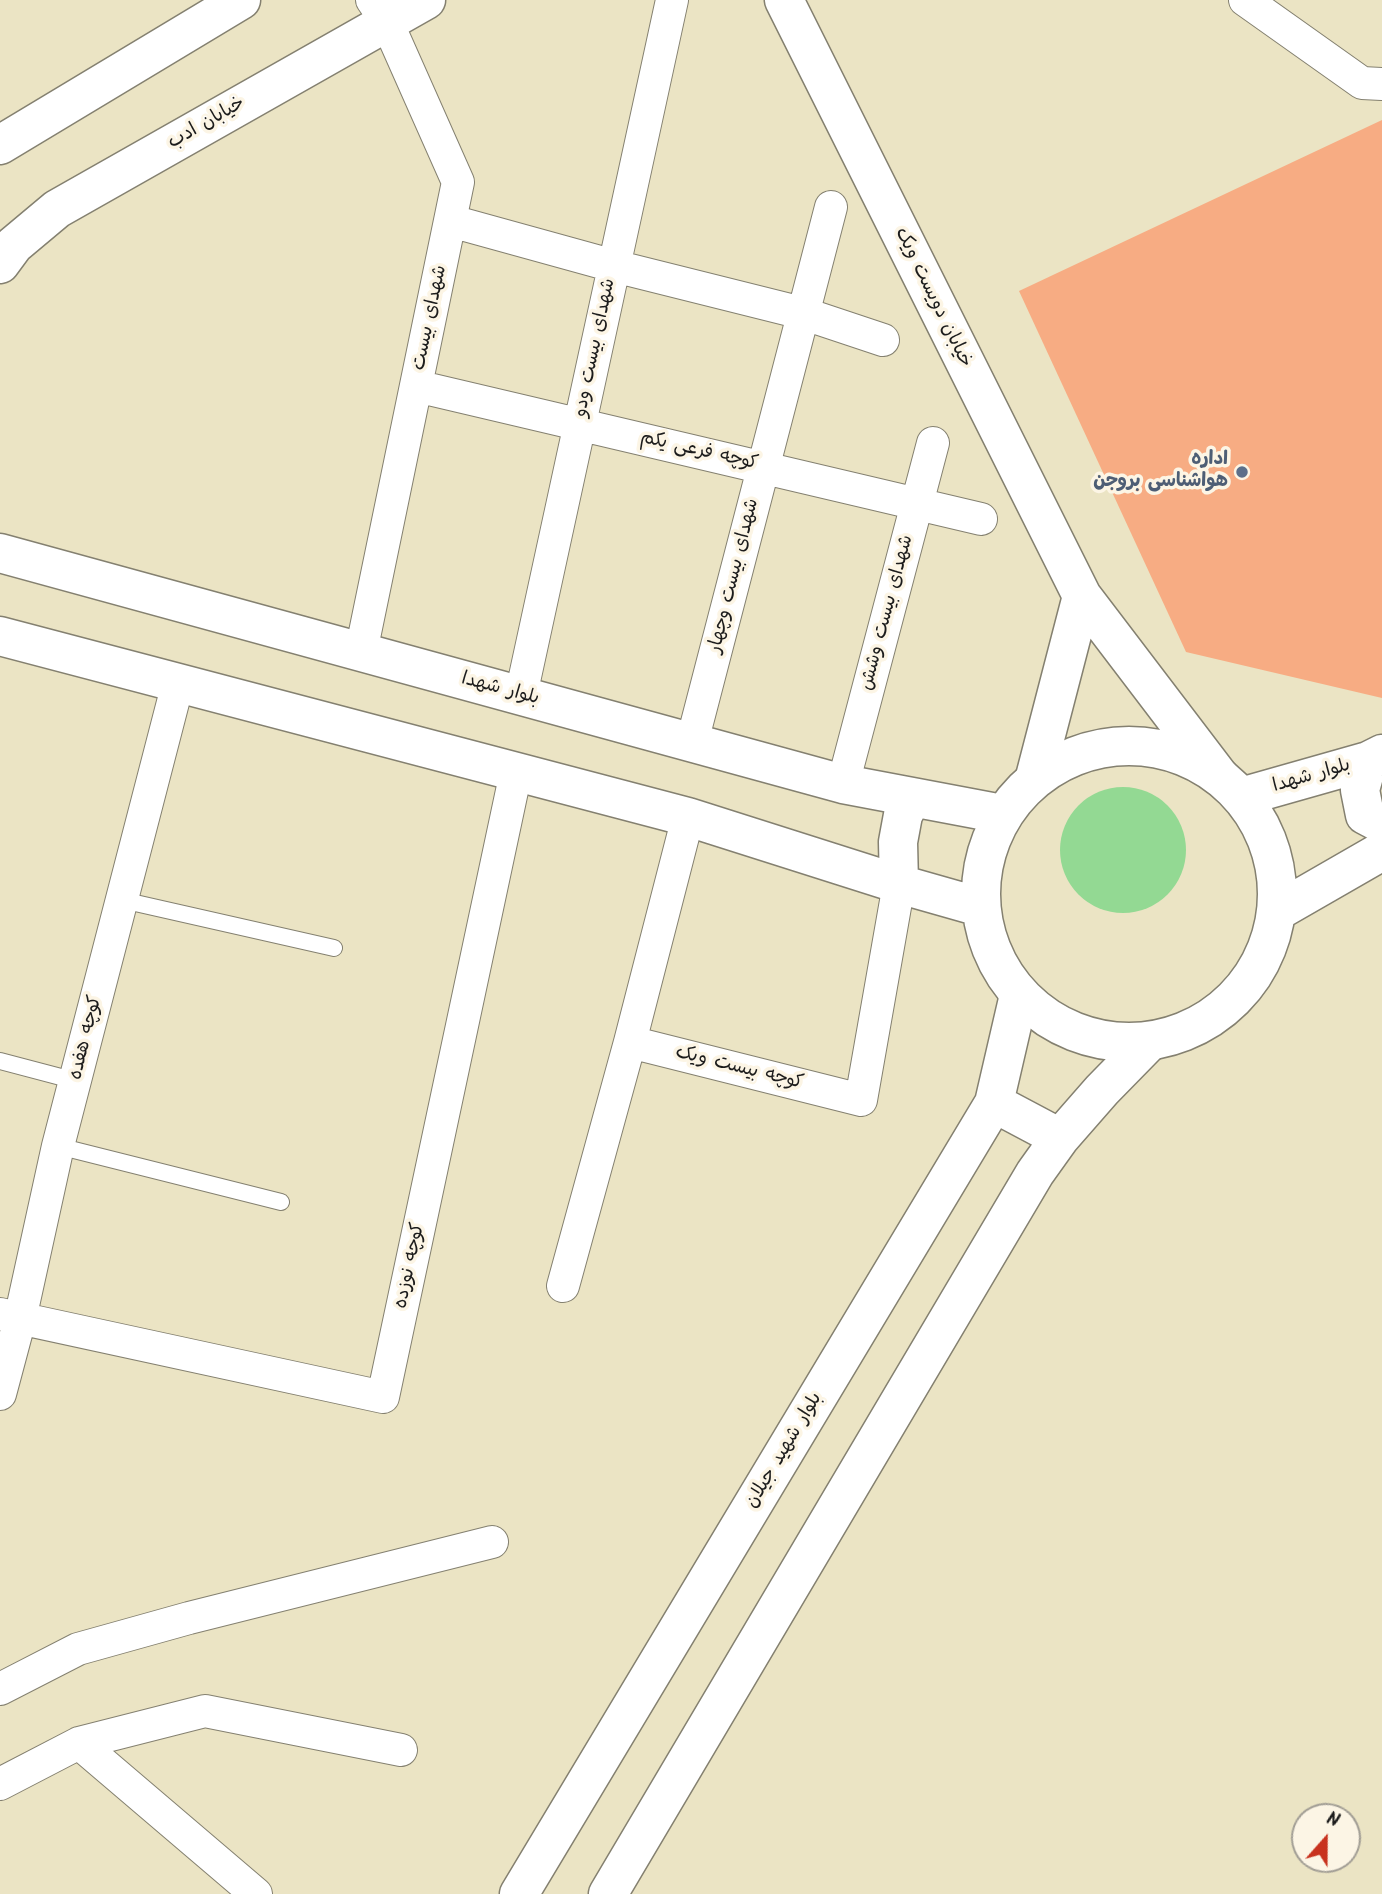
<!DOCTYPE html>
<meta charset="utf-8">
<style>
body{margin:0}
#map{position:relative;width:1382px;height:1894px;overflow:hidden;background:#ebe4c4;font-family:Kalam,sans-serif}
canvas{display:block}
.north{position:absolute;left:1291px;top:1803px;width:70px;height:70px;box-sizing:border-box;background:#fcf5e5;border:2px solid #a29e95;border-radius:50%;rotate:21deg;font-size:19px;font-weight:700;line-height:28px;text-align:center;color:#1c1c1c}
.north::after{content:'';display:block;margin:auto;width:24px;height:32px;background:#c8321e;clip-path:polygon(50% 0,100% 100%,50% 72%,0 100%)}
</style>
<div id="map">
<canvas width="1382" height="1894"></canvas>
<div class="north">N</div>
</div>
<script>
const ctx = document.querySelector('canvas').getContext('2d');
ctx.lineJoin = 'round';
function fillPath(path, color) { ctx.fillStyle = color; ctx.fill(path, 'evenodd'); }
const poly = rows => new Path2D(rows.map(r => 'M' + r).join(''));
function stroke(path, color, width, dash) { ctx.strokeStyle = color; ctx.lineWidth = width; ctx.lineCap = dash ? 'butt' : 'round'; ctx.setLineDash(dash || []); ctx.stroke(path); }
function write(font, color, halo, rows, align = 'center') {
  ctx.font = font + ' Kalam,"Playpen Sans Arabic",sans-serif'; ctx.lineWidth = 7; ctx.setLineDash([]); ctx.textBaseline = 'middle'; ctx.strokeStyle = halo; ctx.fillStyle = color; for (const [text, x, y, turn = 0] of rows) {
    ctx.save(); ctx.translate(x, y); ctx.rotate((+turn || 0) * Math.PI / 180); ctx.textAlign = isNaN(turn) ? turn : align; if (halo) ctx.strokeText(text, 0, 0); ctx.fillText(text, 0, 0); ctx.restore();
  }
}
const green = poly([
 '1060 850a63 63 0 1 1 126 0a63 63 0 1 1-126 0Z'
]);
const building = poly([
 [1382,120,1382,698,1186,652,1019,291]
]);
const service = poly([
 [122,900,334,948],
 [0,1061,76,1081],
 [58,1146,281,1202]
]);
const minor = poly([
 [1245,0,1362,83,1382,84],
 [451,221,614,266,802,313,883,340],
 [416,386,981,519],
 [361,652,458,182,387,22,372,0],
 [521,695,672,0],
 [692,742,831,207],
 [843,784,933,443],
 [688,817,630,1042,861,1100,899,884],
 [563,1286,630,1042],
 [0,1314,383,1397,516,772],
 [0,1394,20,1319,58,1146,178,683],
 [0,1689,78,1649,189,1618,492,1542],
 [79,1743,256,1894],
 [0,1784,79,1743,205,1711,401,1750]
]);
const tertiary = poly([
 [784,0,1082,596,1219,776],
 [0,145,241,0],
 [0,264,14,245,57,209,426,0],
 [1035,777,1082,596],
 [994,1103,1060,1138],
 [519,1894,994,1103,1019,995],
 [608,1894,1035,1173,1060,1138,1102,1090,1150,1041]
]);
const secondary = poly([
 [0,553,843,784,1002,814],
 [0,636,688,817,899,884,980,907],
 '981 894a148 148 0 1 1 296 0a148 148 0 1 1-296 0Z',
 [1368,761,1360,790,1365,815,1382,824],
 [1241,797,1368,761,1382,754],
 [899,884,898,842,903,815,912,798],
 [1276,912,1382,851]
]);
const markers = [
 [1242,472,7,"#5c6f8a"]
];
const streetNames = [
 ["خیابان ادب",207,124,-30],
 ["خیابان دویست ویک",932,298,64],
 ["شهدای بیست",431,318,-78],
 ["شهدای بیست ودو",596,348,-78],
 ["کوچه فرعی یکم",699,452,13],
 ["شهدای بیست وچهار",735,576,-76],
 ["شهدای بیست وشش",888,613,-75],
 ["بلوار شهدا",500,690,15],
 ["بلوار شهدا",1312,777,-16],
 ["کوچه هفده",87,1038,-76],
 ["کوچه بیست ویک",739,1069,14],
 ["کوچه نوزده",411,1266,-78],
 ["بلوار شهید جیلان",785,1451,-59]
];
const serviceNames = [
 ["اداره",1228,461],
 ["هواشناسی بروجن",1228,483]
];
fillPath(green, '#93d993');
fillPath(building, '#f7ac83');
stroke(service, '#848070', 18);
stroke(minor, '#848070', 34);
stroke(tertiary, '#848070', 41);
stroke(secondary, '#848070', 41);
stroke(service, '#fff', 16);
stroke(minor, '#fff', 32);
stroke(tertiary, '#fff', 38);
stroke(secondary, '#fff', 38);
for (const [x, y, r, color] of markers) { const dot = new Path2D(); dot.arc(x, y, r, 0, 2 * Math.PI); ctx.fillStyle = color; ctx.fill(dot); stroke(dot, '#fcf5e5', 2.5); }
write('19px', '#1c1c1c', '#fcf5e5', streetNames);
write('bold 19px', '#4e5e75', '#fcf5e5', serviceNames, 'right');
</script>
